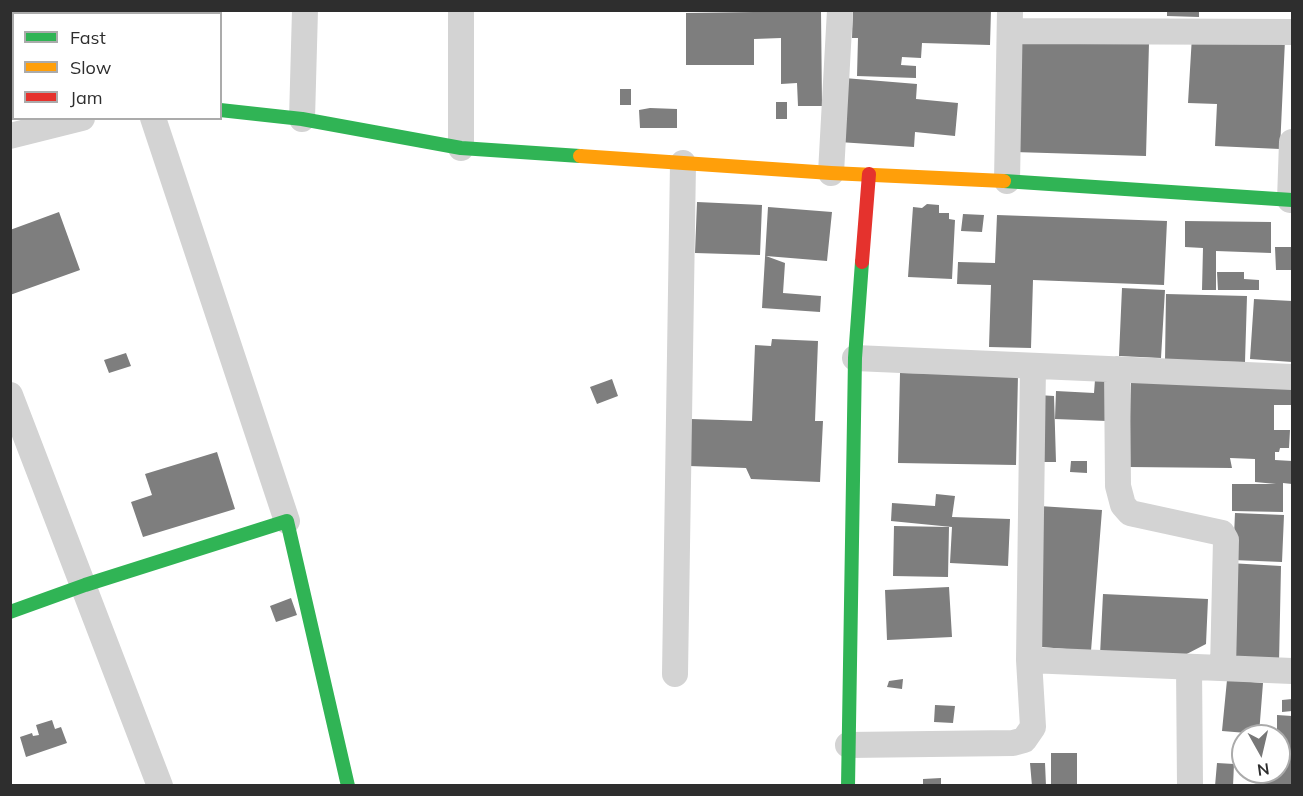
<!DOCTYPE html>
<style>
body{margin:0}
#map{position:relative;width:1303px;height:796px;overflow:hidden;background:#fff;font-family:Mulish,sans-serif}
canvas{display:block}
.frame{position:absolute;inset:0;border:12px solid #2e2e2e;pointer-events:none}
.legend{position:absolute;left:12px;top:12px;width:210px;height:108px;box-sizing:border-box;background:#fff;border:2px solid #ababab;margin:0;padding:8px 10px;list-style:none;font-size:18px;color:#2e2e2e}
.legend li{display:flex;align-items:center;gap:12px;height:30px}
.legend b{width:30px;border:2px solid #ababab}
.north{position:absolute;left:1231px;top:724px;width:60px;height:60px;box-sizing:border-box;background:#fff;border:2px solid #ababab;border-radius:50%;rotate:172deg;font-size:16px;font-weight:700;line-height:24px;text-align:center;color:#2e2e2e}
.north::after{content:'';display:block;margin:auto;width:21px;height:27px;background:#777;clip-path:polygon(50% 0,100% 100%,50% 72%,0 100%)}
</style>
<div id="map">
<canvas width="1303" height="796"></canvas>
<div class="frame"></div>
<ul class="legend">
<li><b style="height:8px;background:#30b455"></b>Fast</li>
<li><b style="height:8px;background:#ff9f0a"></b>Slow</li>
<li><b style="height:8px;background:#e5322d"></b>Jam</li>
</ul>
<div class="north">N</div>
</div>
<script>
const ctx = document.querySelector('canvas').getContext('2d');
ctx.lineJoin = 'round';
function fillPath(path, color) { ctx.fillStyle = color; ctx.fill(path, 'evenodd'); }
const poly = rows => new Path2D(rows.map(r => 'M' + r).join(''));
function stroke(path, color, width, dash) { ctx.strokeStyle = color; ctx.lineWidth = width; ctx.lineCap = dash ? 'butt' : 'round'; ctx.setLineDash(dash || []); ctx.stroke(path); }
const building = poly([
 [853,10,991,10,990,45,922,43,921,58,902,57,901,65,916,66,916,78,857,76,858,38,852,38],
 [1167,10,1199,10,1199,17,1167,16],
 [821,11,822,106,798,106,797,83,781,84,781,38,754,39,754,65,686,65,686,13],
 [1192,36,1285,40,1280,149,1215,146,1217,104,1188,103],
 [1017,40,1149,43,1146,156,1014,152],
 [844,78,917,84,916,99,958,103,955,136,915,132,914,147,839,142],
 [620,89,631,89,631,105,620,105],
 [776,102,787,102,787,119,776,119],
 [650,108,677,109,677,128,640,128,639,110],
 [697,202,762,205,760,255,695,253],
 [927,204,939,205,939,213,949,213,949,219,955,220,952,279,908,277,913,207,922,208],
 [768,207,832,212,827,261,766,256,785,263,783,293,821,296,820,312,762,308],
 [59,212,80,270,10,295,10,230],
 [963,214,984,215,982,232,961,231],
 [997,215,1167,221,1164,285,1033,280,1031,348,989,347,991,285,957,284,958,262,995,263],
 [1185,221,1271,222,1271,253,1216,251,1216,290,1202,290,1203,248,1185,247],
 [1275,247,1292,247,1292,270,1276,270],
 [1217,272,1244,272,1244,279,1259,280,1259,290,1218,290],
 [1122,288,1165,290,1161,358,1119,356],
 [1166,294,1247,296,1245,362,1165,361],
 [1254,299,1292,301,1292,362,1250,359],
 [772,339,818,341,815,421,823,421,820,482,751,479,746,468,689,466,691,419,752,421,755,345,771,346],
 [126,353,131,366,109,373,104,360],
 [900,373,1018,375,1016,465,898,463],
 [1131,375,1292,377,1292,405,1274,405,1274,430,1290,430,1289,448,1280,448,1279,452,1275,452,1275,460,1292,461,1292,484,1283,483,1283,512,1232,511,1232,484,1276,484,1255,482,1255,459,1230,458,1232,468,1129,467],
 [612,379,618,396,597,404,590,387],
 [1095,380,1108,381,1107,421,1055,419,1056,391,1094,393],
 [1038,395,1054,396,1056,462,1035,462],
 [217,452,235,509,143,537,131,502,152,495,145,474],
 [1071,461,1087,461,1087,473,1070,472],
 [936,494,955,496,952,517,1010,519,1008,566,950,563,952,527,891,521,892,503,935,506],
 [1039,506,1102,510,1091,651,1029,646],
 [1235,513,1284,515,1282,562,1233,560],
 [894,526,949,527,948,577,893,576],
 [1229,563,1281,566,1279,663,1224,660],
 [949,587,952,637,887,640,885,590],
 [1103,594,1208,599,1206,644,1179,658,1100,655],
 [291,598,297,615,276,622,270,606],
 [903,679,902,689,887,687,889,681],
 [1227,680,1263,683,1259,734,1222,731],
 [1292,699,1292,711,1282,712,1282,700],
 [935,705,955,706,953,723,934,722],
 [1277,715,1292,716,1292,786,1263,786,1264,772,1279,772,1279,736,1266,736,1266,730,1277,730],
 [52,720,55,729,61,727,67,743,26,757,20,737,32,733,33,736,39,735,36,725],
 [1051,753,1077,753,1077,786,1051,786],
 [1030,763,1045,763,1046,786,1032,786],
 [1217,763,1234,764,1233,786,1215,786],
 [941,778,941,786,923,786,923,779]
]);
const street = poly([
 [117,10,118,14],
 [1010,31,1292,32],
 [153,118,287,521],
 [302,119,305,10],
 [10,136,82,118],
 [461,148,461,10],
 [831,173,840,10],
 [1007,181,1010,10],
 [1290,200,1292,142],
 [855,358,1292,377],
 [1033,366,1029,660,1292,671],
 [1117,369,1118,486,1123,505,1130,513,1222,533,1226,540,1223,668],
 [10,395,160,786],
 [1189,667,1190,786],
 [675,674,683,163],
 [848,745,1013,743,1024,740,1033,727,1029,660]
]);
const fast = poly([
 [220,110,302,119,461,148,580,156],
 [1004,181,1292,200],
 [10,612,85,585,287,521,348,786],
 [848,786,855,358,862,262]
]);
const slow = poly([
 [580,156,831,173,1004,181]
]);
const jam = poly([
 [862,262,869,174]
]);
fillPath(building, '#7e7e7e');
stroke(street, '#d3d3d3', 26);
stroke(fast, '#30b455', 14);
stroke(slow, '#ff9f0a', 14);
stroke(jam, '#e5322d', 14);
</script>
